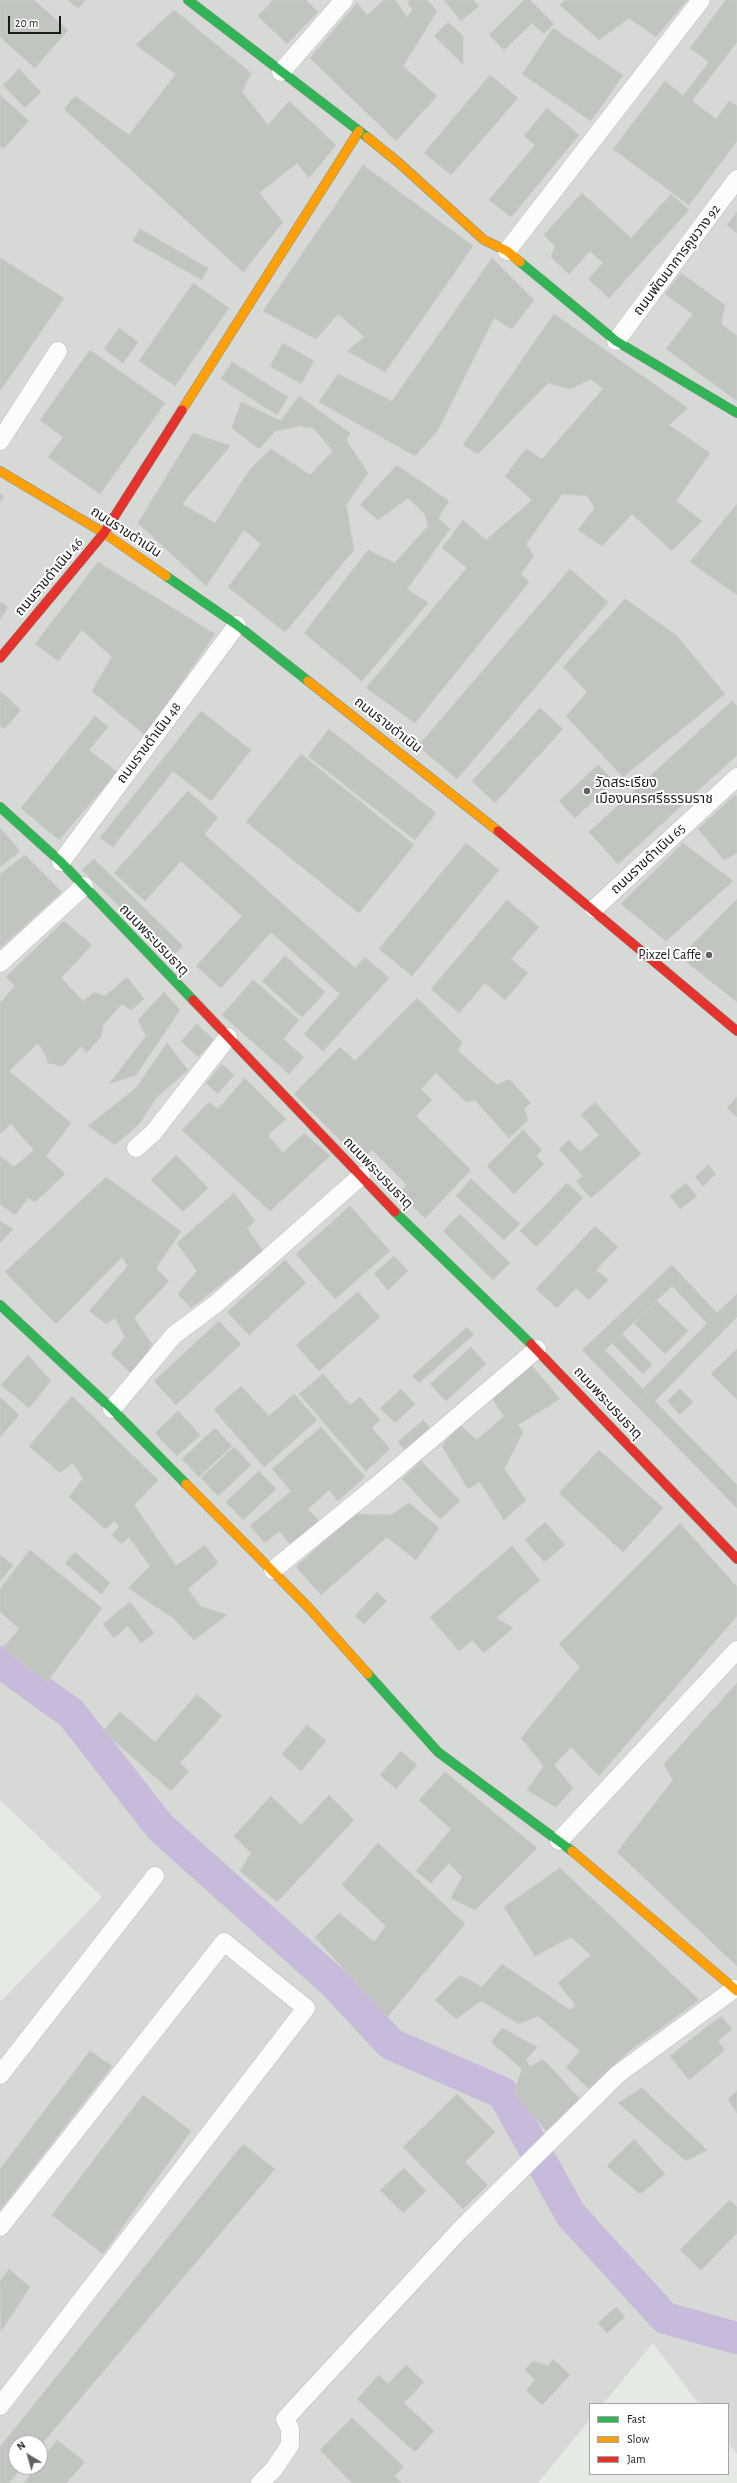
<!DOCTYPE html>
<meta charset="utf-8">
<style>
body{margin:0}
#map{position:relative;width:737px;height:2483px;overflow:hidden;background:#e5eae4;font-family:"Alegreya Sans",sans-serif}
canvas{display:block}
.legend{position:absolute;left:589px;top:2403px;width:140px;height:72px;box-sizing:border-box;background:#fff;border:1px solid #a4a4a4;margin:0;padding:5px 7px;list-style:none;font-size:12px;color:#1b1b1b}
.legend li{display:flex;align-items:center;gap:8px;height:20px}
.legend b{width:20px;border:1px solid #a4a4a4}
.north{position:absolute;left:8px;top:2435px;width:40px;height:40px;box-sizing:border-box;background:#fff;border:1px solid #a4a4a4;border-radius:50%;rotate:323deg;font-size:11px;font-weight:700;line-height:16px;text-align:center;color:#1b1b1b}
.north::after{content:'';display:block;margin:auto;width:14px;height:18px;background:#626361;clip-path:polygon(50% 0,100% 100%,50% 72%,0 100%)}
.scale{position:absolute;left:8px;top:16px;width:53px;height:18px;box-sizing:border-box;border:2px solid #1b1b1b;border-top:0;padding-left:5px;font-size:12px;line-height:14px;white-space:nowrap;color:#1b1b1b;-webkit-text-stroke:3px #fff;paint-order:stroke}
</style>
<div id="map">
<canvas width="737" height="2483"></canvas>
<ul class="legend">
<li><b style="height:5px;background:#30b455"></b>Fast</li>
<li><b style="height:5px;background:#ff9f0a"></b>Slow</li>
<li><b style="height:5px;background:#e5322d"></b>Jam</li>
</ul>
<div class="north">N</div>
<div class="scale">20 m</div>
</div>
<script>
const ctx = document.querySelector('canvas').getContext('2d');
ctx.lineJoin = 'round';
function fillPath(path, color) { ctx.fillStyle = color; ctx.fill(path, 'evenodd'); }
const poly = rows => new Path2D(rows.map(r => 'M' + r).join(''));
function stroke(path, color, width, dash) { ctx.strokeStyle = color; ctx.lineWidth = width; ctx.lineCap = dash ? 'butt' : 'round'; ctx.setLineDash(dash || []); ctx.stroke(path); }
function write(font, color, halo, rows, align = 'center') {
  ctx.font = font + ' "Alegreya Sans","Noto Sans Thai",sans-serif'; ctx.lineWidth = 4; ctx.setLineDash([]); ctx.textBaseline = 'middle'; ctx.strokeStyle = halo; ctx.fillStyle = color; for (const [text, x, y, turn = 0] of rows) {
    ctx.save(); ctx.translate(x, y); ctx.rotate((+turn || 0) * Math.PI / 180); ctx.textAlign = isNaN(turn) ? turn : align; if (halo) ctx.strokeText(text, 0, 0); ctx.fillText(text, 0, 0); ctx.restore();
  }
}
const residential = poly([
 [0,0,737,0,737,2454,728,2442,728,2404,699,2404,653,2343,603,2404,590,2404,590,2419,538,2483,0,2483,0,2002,102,1897,0,1800],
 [16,2443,40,2443,40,2467,16,2467]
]);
const river = poly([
 [0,1662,71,1713,160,1827,333,1982,391,2044,503,2093,571,2215,665,2318,737,2338]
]);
const building = poly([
 [0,0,34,0,68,30,35,68,0,37,0,0],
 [68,0,86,0,78,8,68,0],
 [273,0,306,0,318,12,287,44,258,16,273,0],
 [384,0,395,0,407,17,413,10,407,3,411,0,427,0,437,11,403,66,437,96,396,141,310,58,357,3,367,15,384,0],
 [444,0,473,0,479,6,461,21,444,0],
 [524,0,530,0,554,24,544,34,532,23,504,50,489,35,524,0],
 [565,0,687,0,656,37,629,18,599,40,560,5,565,0],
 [726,0,737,0,737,42,692,101,716,119,729,101,737,106,737,141,689,205,613,149,665,81,683,96,709,62,690,48,726,0],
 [174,10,251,73,242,92,268,125,289,101,336,145,309,178,297,163,259,193,283,222,243,272,64,109,75,96,129,135,176,74,136,45,174,10],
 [448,22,463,36,463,64,434,36,448,22],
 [553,28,623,75,591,121,522,74,553,28],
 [19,69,41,92,25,108,3,85,19,69],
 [490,75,518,98,451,175,424,153,490,75],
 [0,95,29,121,3,149,0,146,0,95],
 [547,108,579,135,511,217,489,200,535,145,524,136,547,108],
 [363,165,473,246,385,372,347,351,365,337,338,314,316,339,263,311,363,165],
 [582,193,631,238,671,194,689,210,609,298,588,279,603,263,590,251,569,274,551,257,555,246,544,235,582,193],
 [737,212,737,233,727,225,737,212],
 [140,229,208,268,202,280,133,241,140,229],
 [0,258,64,298,0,391,0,258],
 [492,258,534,300,512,329,494,318,438,430,415,456,319,402,338,374,392,401,492,258],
 [681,273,725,305,721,324,737,336,737,401,666,349,693,314,665,294,681,273],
 [193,283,229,308,175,386,139,361,193,283],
 [554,314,688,408,669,425,710,453,676,501,702,521,672,551,632,514,602,546,578,530,595,508,587,496,562,494,526,544,534,556,521,574,529,582,415,723,366,688,467,568,442,548,463,520,486,540,532,500,505,476,526,449,542,459,603,389,591,379,570,389,548,383,478,454,463,445,554,314],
 [119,328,138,342,123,363,104,349,119,328],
 [283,343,314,361,301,384,270,366,283,343],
 [90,350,165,403,100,494,48,457,63,437,40,420,90,350],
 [232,362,288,397,277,415,221,379,232,362],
 [299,396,350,433,346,440,368,473,346,505,354,550,285,632,228,587,261,544,244,530,206,586,138,523,193,433,230,446,182,504,215,523,251,468,271,449,310,475,333,451,313,428,300,426,275,431,259,449,232,428,241,402,281,421,299,396],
 [397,465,449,501,438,518,450,529,407,589,428,603,362,681,304,633,368,550,395,563,428,526,425,514,408,498,378,520,360,505,397,465],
 [0,494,4,496,0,503,0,494],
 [737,504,737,595,690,562,737,504],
 [98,562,215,634,145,735,92,691,112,657,82,630,58,661,35,644,98,562],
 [570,569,608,602,457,779,418,746,570,569],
 [625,599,676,635,725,694,623,777,566,716,587,692,563,667,625,599],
 [0,602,8,607,0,620,0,602],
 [0,691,21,710,4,729,0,726,0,691],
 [732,701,737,706,737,755,618,864,589,832,732,701],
 [540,708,563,729,495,803,472,781,540,708],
 [201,711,251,750,211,801,173,771,113,847,100,838,201,711],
 [95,716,108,727,89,750,117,772,59,840,21,808,95,716],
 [329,729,436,813,415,840,308,756,329,729],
 [301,754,414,845,359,913,246,822,301,754],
 [598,765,614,781,575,818,559,801,598,765],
 [188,791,218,818,204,834,355,968,365,957,389,978,323,1051,304,1034,340,994,271,932,221,988,196,966,242,916,181,861,145,901,114,873,188,791],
 [735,795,737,797,737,853,724,860,698,829,735,795],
 [0,828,20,851,0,867,0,828],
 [466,843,499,870,412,976,379,949,466,843],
 [683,843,733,881,666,941,621,904,683,843],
 [25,855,62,892,0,948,0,874,25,855],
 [94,859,183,946,171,957,82,870,94,859],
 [737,899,737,1002,680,957,737,899],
 [507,900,539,927,511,959,528,973,505,1000,485,983,459,1013,431,989,507,900],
 [64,921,92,945,61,978,83,1001,95,992,105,996,127,977,144,999,131,1010,122,1004,103,1025,101,1037,86,1053,81,1046,63,1066,48,1063,46,1056,38,1043,9,1071,71,1123,46,1156,65,1174,35,1202,28,1198,15,1215,0,1204,0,1156,14,1167,34,1150,11,1124,0,1134,0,1003,15,986,6,977,64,921],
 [285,956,325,992,302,1017,262,981,285,956],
 [253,980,299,1020,283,1039,304,1057,289,1074,222,1015,253,980],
 [164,992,180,1010,136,1075,109,1084,146,1036,138,1020,164,992],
 [417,998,462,1042,458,1051,497,1085,509,1079,531,1103,524,1109,528,1120,509,1138,475,1100,466,1102,436,1073,421,1089,432,1100,416,1116,471,1170,425,1218,399,1193,407,1185,372,1150,361,1161,294,1094,340,1047,355,1061,417,998],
 [197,1024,214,1040,198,1057,181,1041,197,1024],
 [167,1043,188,1070,156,1098,139,1124,115,1145,88,1126,136,1088,167,1043],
 [222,1064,234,1075,218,1094,206,1083,222,1064],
 [245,1078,286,1119,268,1135,283,1153,304,1133,330,1156,270,1211,182,1130,209,1102,218,1109,245,1078],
 [737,1097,737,1117,727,1108,737,1097],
 [595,1102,641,1154,591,1198,576,1181,583,1176,559,1149,569,1140,580,1152,599,1135,581,1115,595,1102],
 [523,1130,542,1150,536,1156,544,1164,514,1194,487,1166,523,1130],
 [176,1155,208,1188,183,1212,151,1180,176,1155],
 [708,1165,716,1174,703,1186,695,1177,708,1165],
 [106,1177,181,1231,156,1268,169,1281,134,1318,152,1344,134,1376,111,1354,125,1337,115,1318,106,1324,89,1311,128,1266,122,1257,56,1324,5,1272,106,1177],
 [471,1179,520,1224,504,1240,456,1196,471,1179],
 [567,1183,583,1198,536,1247,520,1231,567,1183],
 [686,1183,697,1196,680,1209,670,1196,686,1183],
 [234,1193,255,1221,247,1228,263,1251,191,1308,178,1294,197,1271,177,1243,234,1193],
 [350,1206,390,1251,335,1299,296,1254,350,1206],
 [460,1214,510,1263,493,1280,443,1231,460,1214],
 [0,1221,13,1229,0,1243,0,1221],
 [595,1226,618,1247,596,1270,608,1280,589,1300,576,1288,557,1308,536,1289,595,1226],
 [394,1256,408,1271,388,1290,374,1274,394,1256],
 [285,1260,306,1283,249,1335,227,1312,285,1260],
 [672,1265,717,1313,707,1323,672,1286,605,1350,594,1339,672,1265],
 [358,1292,380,1317,319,1371,296,1345,358,1292],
 [737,1294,737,1317,730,1324,717,1313,737,1294],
 [657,1301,688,1331,665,1354,634,1323,657,1301],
 [717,1313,730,1324,655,1401,643,1389,717,1313],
 [219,1321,241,1344,176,1405,154,1381,219,1321],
 [467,1327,474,1334,419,1383,412,1376,467,1327],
 [622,1334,652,1365,643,1374,612,1343,622,1334],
 [594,1339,737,1485,737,1508,582,1350,594,1339],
 [471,1347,486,1364,446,1401,430,1384,471,1347],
 [737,1349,737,1400,711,1374,737,1349],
 [28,1355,51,1381,29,1408,1,1385,28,1355],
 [528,1361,560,1399,518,1425,523,1432,504,1469,526,1500,504,1520,480,1482,468,1489,442,1446,459,1424,477,1440,504,1416,491,1397,528,1361],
 [323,1374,350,1405,360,1397,380,1420,372,1428,390,1449,366,1471,299,1394,323,1374],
 [241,1386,269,1416,294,1394,317,1420,264,1467,214,1410,241,1386],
 [401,1389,415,1404,395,1423,380,1408,401,1389],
 [680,1389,693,1402,680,1415,667,1401,680,1389],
 [72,1396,158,1480,134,1505,176,1566,205,1545,218,1563,188,1589,200,1606,227,1615,194,1640,173,1618,128,1588,150,1566,129,1537,122,1544,112,1535,119,1527,115,1521,105,1529,69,1497,83,1478,73,1463,60,1473,29,1446,72,1396],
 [0,1397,19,1415,0,1437,0,1397],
 [178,1411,200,1435,177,1456,155,1433,178,1411],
 [423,1420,432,1430,406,1452,398,1442,423,1420],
 [321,1427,365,1477,338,1501,329,1490,308,1509,319,1521,291,1545,279,1531,265,1543,250,1526,291,1491,272,1469,321,1427],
 [215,1428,232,1446,199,1477,182,1459,215,1428],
 [234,1447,251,1465,218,1496,201,1478,234,1447],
 [599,1450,663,1508,623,1552,559,1493,599,1450],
 [421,1461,460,1501,440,1519,402,1479,421,1461],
 [259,1471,276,1489,243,1520,226,1502,259,1471],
 [409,1503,439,1528,416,1560,387,1537,321,1595,296,1567,354,1514,391,1515,409,1503],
 [545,1522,565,1545,544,1562,525,1540,545,1522],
 [680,1523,737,1587,737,1616,599,1776,571,1747,554,1765,573,1788,556,1807,527,1790,544,1766,521,1738,580,1667,559,1644,680,1523],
 [512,1546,540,1580,496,1618,513,1628,484,1653,472,1640,459,1651,430,1617,512,1546],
 [30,1550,102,1608,47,1682,3,1648,19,1629,0,1611,0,1589,30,1550],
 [75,1552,110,1583,101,1594,65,1563,75,1552],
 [0,1555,13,1565,0,1581,0,1555],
 [377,1592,387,1601,364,1624,355,1616,377,1592],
 [130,1602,154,1633,141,1643,128,1626,114,1638,103,1624,130,1602],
 [737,1683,737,1966,617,1852,673,1780,664,1764,737,1683],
 [197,1694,222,1716,180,1763,189,1771,171,1791,103,1731,120,1712,155,1742,197,1694],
 [307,1725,326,1741,301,1771,282,1754,307,1725],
 [401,1751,417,1765,396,1789,380,1775,401,1751],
 [445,1772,537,1848,475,1910,451,1898,462,1877,449,1863,431,1883,416,1871,451,1829,419,1800,445,1772],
 [329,1795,354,1820,277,1902,240,1871,251,1853,234,1836,271,1796,301,1825,329,1795],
 [378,1843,465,1924,387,2017,315,1937,339,1913,374,1942,386,1926,342,1885,378,1843],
 [560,1868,699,2000,628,2052,589,2089,566,2067,580,2051,538,2016,519,2024,481,2001,456,2019,435,2000,460,1975,482,1987,502,1964,570,2010,576,2006,558,1983,591,1955,571,1937,535,1956,504,1907,560,1868],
 [721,2016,732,2029,718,2041,725,2050,689,2080,670,2056,721,2016],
 [502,2028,537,2047,526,2060,530,2067,543,2059,580,2099,546,2131,514,2093,522,2069,491,2042,502,2028],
 [90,2051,112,2066,0,2210,0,2169,90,2051],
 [642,2088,707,2150,686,2161,618,2103,642,2088],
 [737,2091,737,2113,728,2099,737,2091],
 [457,2094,495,2132,465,2162,488,2185,463,2209,403,2147,457,2094],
 [143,2095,191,2131,103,2254,52,2215,143,2095],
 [634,2139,665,2174,640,2194,607,2166,634,2139],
 [243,2144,275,2169,40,2446,40,2443,16,2443,16,2467,22,2467,9,2483,0,2483,0,2447,243,2144],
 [404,2168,426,2191,403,2213,380,2190,404,2168],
 [730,2200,737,2207,737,2233,701,2270,680,2250,730,2200],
 [9,2269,30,2287,1,2331,0,2281,9,2269],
 [616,2307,625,2317,607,2333,598,2323,616,2307],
 [553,2359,570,2375,542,2405,526,2390,535,2380,525,2370,533,2361,548,2366,553,2359],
 [406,2365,424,2382,404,2403,434,2431,415,2452,357,2399,379,2375,388,2384,406,2365],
 [352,2418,404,2467,394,2476,402,2483,352,2483,320,2450,352,2418],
 [57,2440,85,2462,66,2483,24,2483,36,2467,40,2467,40,2462,57,2440]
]);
const street = poly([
 [281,72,344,0],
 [507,251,701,0],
 [616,341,737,179],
 [0,441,58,351],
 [61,862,237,625],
 [594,909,737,777],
 [0,963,84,886],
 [136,1148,153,1133,228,1037],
 [112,1409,174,1335,217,1303,361,1176],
 [273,1570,375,1487,537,1349],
 [559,1841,737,1650],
 [0,2075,155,1876],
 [0,2227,224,1942,306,2008,0,2406],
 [260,2483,274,2469,290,2445,290,2429,285,2419,459,2231,618,2074,734,1989]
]);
const fast = poly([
 [188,0,367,137],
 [520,262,616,341,737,413],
 [166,576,237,625,308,681],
 [0,807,61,862,193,1000],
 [395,1212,531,1344],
 [0,1305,112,1409,186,1484],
 [368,1674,438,1752,572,1851]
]);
const slow = poly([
 [367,137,399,163,484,240,507,251,520,262],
 [182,410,359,131],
 [0,471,104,533,166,576],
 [308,681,498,831],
 [186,1484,309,1608,368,1674],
 [572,1851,737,1991]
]);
const jam = poly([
 [0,658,104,533,182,410],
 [498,831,737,1031],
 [193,1000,395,1212],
 [531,1344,737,1559]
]);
const markers = [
 [587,791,4,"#626361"],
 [709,955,4,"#626361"]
];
const streetNames = [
 ["ถนนพัฒนาการคูขวาง 92",677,260,-53],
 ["ถนนราขดำเนิน",126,532,33],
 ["ถนนราขดำเนิน 46",49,577,-50],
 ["ถนนราขดำเนิน",388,725,38],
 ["ถนนราขดำเนิน 48",149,743,-53],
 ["ถนนราขดำเนิน 65",648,859,-43],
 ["ถนนพระบรมธาตุ",154,940,46],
 ["ถนนพระบรมธาตุ",378,1173,46],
 ["ถนนพระบรมธาตุ",608,1403,47]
];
const poiNames = [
 ["วัดสระเรียง",595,783],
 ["เมืองนครศรีธรรมราช",595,799],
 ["Pixzel Caffe",701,955,"right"]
];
fillPath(residential, '#d6d9d5');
stroke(river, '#c7bada', 32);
fillPath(building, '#c1c5c0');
stroke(building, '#c8cdc6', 1);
stroke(street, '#bbbdba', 19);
stroke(fast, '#7f9283', 10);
stroke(slow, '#7f9283', 10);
stroke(jam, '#7f9283', 10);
stroke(street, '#fbfcfb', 18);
stroke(fast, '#30b455', 9);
stroke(slow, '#ff9f0a', 9);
stroke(jam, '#e5322d', 9);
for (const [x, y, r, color] of markers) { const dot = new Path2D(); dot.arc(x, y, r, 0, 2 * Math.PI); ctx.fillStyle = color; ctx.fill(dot); stroke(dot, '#fff', 1.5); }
write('14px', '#1b1b1b', '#fff', streetNames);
write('14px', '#1b1b1b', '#fff', poiNames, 'left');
</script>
